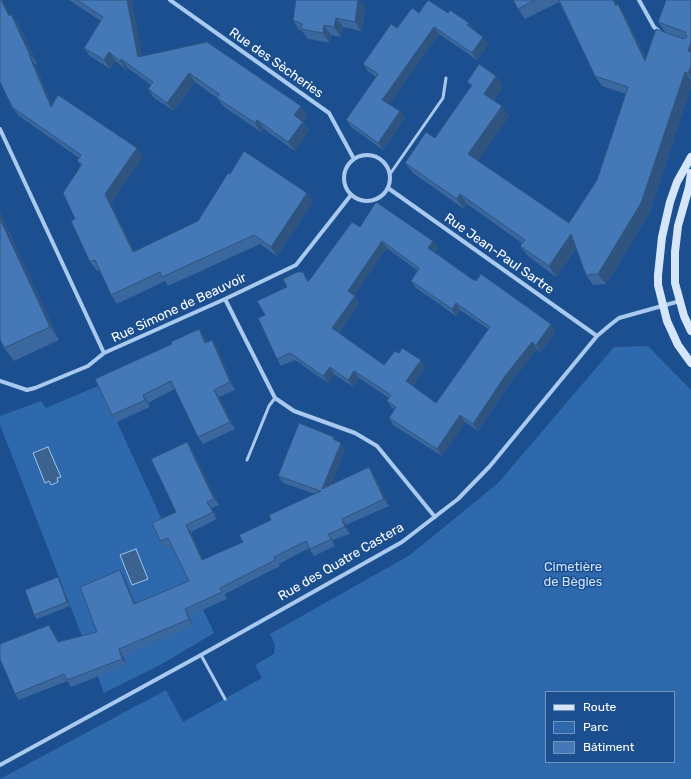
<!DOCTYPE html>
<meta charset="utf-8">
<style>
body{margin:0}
#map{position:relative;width:691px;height:779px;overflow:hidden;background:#1b4f8f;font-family:Rubik,sans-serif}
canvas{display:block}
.legend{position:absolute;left:545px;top:691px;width:130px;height:72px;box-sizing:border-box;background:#1b4f8f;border:1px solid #7695bc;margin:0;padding:5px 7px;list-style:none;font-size:12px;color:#fff}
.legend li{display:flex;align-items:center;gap:8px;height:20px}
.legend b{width:20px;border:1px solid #7695bc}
</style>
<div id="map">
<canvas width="691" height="779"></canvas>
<ul class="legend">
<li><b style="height:5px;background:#d6e6fa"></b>Route</li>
<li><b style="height:11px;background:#2e69ad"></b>Parc</li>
<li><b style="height:11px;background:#4478b7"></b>Bâtiment</li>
</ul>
</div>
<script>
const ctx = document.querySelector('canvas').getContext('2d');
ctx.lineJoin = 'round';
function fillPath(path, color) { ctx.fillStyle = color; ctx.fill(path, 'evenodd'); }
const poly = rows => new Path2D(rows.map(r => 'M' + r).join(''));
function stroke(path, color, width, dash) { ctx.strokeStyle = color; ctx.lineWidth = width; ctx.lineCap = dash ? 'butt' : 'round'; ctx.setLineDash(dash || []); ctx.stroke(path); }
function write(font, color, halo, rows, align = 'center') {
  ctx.font = font + ' Rubik,sans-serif'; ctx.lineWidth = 3; ctx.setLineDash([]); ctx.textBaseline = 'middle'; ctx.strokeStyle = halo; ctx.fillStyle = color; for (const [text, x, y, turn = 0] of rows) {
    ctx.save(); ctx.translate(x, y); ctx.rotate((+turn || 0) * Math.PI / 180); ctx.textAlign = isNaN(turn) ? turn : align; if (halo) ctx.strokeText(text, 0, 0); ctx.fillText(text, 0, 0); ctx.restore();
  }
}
const green = poly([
 [648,346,691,390,691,779,0,779,166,690,183,722,262,678,255,665,274,654,275,645,270,634,410,555,498,483,614,347],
 [546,692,674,692,674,762,546,762],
 [100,385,214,633,162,664,104,693,0,425,0,416,41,401,46,408]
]);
const water = poly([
 [48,447,61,477,57,478,58,482,51,485,49,481,45,483,33,453,48,447],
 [136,549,148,579,132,585,120,555,136,549]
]);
const lane = poly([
 [390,174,443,98,446,78],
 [247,460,269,406,275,398],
 [201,655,225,699]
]);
const street = poly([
 [170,0,329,113,354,159],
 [639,0,654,27,661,33],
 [0,129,104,353,225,299,296,265,351,195],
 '344 178a23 23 0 1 1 46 0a23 23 0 1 1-46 0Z',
 [388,188,597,336],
 [225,299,275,398,294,411,355,433,377,446,435,517],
 [0,381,27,390,35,388,88,366,104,353],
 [0,765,201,655,402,542,458,499,490,466,597,336,610,325,619,318,680,301]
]);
const secondary = poly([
 [691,157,677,182,670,202,662,237,658,275,658,285,667,321,678,345,691,363],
 [691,173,689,187,678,226,675,252,675,283,684,316,691,331]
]);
const wall = poly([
 [69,0,132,0,142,56,301,106,307,115,303,121,309,130,295,151,264,129,261,132,224,107,217,98,195,82,174,111,154,98,148,89,151,85,128,68,126,70,116,61,110,69,90,56,84,48,101,21],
 [513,0,615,0,617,5,625,15,646,58,666,33,658,22,691,0,691,87,649,214,606,284,593,285,586,275,576,248,556,277,528,256,520,246,522,243,467,204,464,209,413,173,405,163,435,138,471,86,467,82,503,86,494,100,509,116,478,161,569,223,597,180,626,94,602,86,595,76,559,2,525,19,518,9],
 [366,8,361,31,343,27,341,37,331,35,330,43,308,39,302,31,299,30,293,20],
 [419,13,469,23,474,30,488,44,477,60,439,34,389,104,405,118,383,150,351,127,346,120,376,77,368,71,363,64,397,28],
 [10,15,18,23,37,63,35,64,52,105,137,148,143,157,111,203,134,252,198,221,230,174,313,202,277,256,260,244,168,286,165,281,117,304,111,295,100,270,97,271,90,262,75,219,81,166,77,161,79,158,19,116,12,107],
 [0,212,59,340,14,361,4,348,0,339],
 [360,227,433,241,438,248,435,252,472,279,556,331,541,352,537,349,510,383,478,431,465,422,442,456,393,425,389,418,394,409,392,408,387,401,389,398,359,378,353,387,334,374,328,383,295,360,281,366,277,359,265,315,287,287,308,279,309,281],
 [387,248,418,271,411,281,416,288,456,316,460,310,488,329,436,403,413,386,425,367,399,353,384,365,339,333,359,303,354,295],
 [204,336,207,342,217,347,235,390,219,397,235,429,203,444,198,437,175,389,148,403,150,407,117,422,112,415],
 [337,441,345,449,331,485,374,474,389,506,346,525,350,534,333,540,335,546,314,556,309,548,279,564,280,566,225,594,227,599,189,616,193,626,123,656,127,665,71,687,67,681,19,700,15,694,54,632,59,642,97,632,124,576,135,603,189,581,172,545,165,548,160,541,176,512,187,442,192,449,219,505,212,508,217,519,191,532,203,560,243,542,271,520,315,494,283,483,278,476],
 [58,577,60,581,70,606,37,619,34,615]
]);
const shadedWall = poly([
 [1,0,3,0,15,25,9,16],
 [127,0,132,0,144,66,138,57],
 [358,0,360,0,366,8,361,31,355,22],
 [613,0,615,0,623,16,616,6],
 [618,4,625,15,652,71,645,61],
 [11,14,18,23,37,63,30,55],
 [336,18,343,27,341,37,334,27],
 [469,23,474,30,472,32,467,25],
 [324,25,331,35,330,43,323,33],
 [434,27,439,34,387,107,382,100],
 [483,37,488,44,477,60,472,53],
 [691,42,691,56,688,51],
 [109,52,116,61,110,69,104,60],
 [29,55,35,64,57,116,51,107],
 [121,59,128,68,126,70,120,61],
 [691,66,691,77,688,73],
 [685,72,691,80,691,87,649,214,606,284,598,274],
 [189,73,195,82,174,111,167,103],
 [496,76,503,86,491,104,484,94],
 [301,106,307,115,300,124,294,115],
 [502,106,509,116,476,164,468,154],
 [400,111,405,118,383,150,378,143],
 [257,120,264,129,261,132,255,123],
 [303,122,309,130,295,151,288,142],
 [137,148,143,157,111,203,139,261,133,252,105,194],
 [307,193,313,202,277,256,271,247],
 [460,194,467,204,464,209,457,199],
 [0,212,59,340,50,327,0,219],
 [571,234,578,244,556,277,549,266],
 [382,241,387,248,353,298,348,291],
 [433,241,438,248,433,255,428,248],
 [355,296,359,303,337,335,332,328],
 [456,303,460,310,456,316,452,309],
 [551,324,556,331,541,352,536,345],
 [199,329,204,336,210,350,205,343],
 [212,340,217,347,235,390,230,382],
 [532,342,537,349,510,383,478,431,473,424,505,376],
 [421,360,425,367,411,388,406,381],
 [330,367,334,374,328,383,323,376],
 [354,371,359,378,353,387,348,380],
 [214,390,219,397,235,429,230,422],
 [143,395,148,403,150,407,145,400],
 [460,415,465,422,442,456,437,449],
 [334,437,338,443,333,439],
 [187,442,192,449,219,505,214,499],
 [341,443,345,449,327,496,322,489],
 [369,467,374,474,389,506,384,499],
 [207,502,212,508,217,519,213,512],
 [342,519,346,525,350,534,345,527],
 [186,525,191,532,207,567,202,560],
 [328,534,333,540,335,546,331,539],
 [120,570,124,576,138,611,134,604],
 [58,577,60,581,70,606,67,602],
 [185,609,189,616,193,626,189,619],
 [49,625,54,632,63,648,58,642],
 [119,649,123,656,127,665,122,659]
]);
const building = poly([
 [0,0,1,0,9,16,11,14,30,55,29,55,51,107,58,95,137,148,105,194,133,252,198,221,228,173,230,174,244,151,307,193,271,247,254,235,162,277,160,272,111,295,95,260,90,262,71,221,75,219,63,193,82,164,77,161,81,155,12,107,0,82,0,0],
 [77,0,127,0,138,57,207,42,301,106,294,115,303,122,288,142,257,120,255,123,217,98,219,94,189,73,167,103,148,89,153,82,121,59,120,61,109,52,104,60,84,48,103,17,77,0],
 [296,0,358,0,355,22,336,18,334,27,324,25,323,33,301,29,302,24,293,20,296,0],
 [428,0,448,13,450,10,469,23,467,25,483,37,472,53,434,27,382,100,400,111,378,143,346,120,378,74,363,64,391,24,397,28,412,8,419,13,428,0],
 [513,0,535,0,518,9,513,0],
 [559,0,613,0,616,6,618,4,645,61,656,29,683,39,687,37,685,32,658,22,666,0,691,0,691,42,688,51,691,52,691,66,688,73,685,72,641,203,598,274,586,275,571,234,549,266,520,246,525,240,460,194,457,199,405,163,426,132,435,138,472,85,467,82,479,64,496,76,484,94,502,106,468,154,569,223,597,180,628,87,595,76,559,0],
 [376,202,433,241,428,248,472,279,476,281,481,274,551,324,536,345,532,342,505,376,473,424,460,415,437,449,389,418,396,407,387,401,391,395,354,371,348,380,330,367,323,376,290,353,277,359,258,318,265,315,257,301,287,287,283,279,297,272,303,272,308,282,352,222,360,227,376,202],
 [382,241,419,268,411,281,452,309,456,303,490,327,436,403,406,381,421,360,402,348,399,353,395,351,384,365,332,328,355,296,348,291,382,241],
 [0,219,50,327,4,348,0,339,0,219],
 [199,329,205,343,212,340,230,382,214,390,230,422,198,437,171,381,143,395,145,400,112,415,95,379,172,344,171,342,199,329],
 [299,423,334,437,333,439,341,443,322,489,369,467,384,499,342,519,345,527,328,534,331,539,310,549,306,541,274,557,275,560,220,588,222,592,185,609,189,619,119,649,122,659,67,680,64,674,15,694,0,659,0,644,49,625,58,642,97,632,80,587,120,570,134,604,189,581,168,538,160,541,152,523,176,512,151,459,187,442,214,499,207,502,213,512,186,525,202,560,243,542,239,535,271,520,269,515,321,491,278,476,299,423],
 [58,577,67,602,34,615,25,590,58,577]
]);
const streetNames = [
 ["Rue des Sècheries",276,63,35],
 ["Rue Jean-Paul Sartre",499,254,35],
 ["Rue Simone de Beauvoir",179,308,-25],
 ["Rue des Quatre Castera",341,562,-30]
];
const parkNames = [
 ["Cimetière",573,567],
 ["de Bègles",573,582]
];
fillPath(green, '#2e69ad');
fillPath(water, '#3c6290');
stroke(water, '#9cc4f0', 1);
stroke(lane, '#a9c9ee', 3);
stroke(street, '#a9c9ee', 4);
stroke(secondary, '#d6e6fa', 8);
fillPath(wall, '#3a679d');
fillPath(shadedWall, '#305480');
fillPath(building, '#4478b7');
stroke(building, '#305480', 1);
write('13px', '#fff', '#1b4f8f', streetNames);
write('13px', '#cfe3fa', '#1b4f8f', parkNames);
</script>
